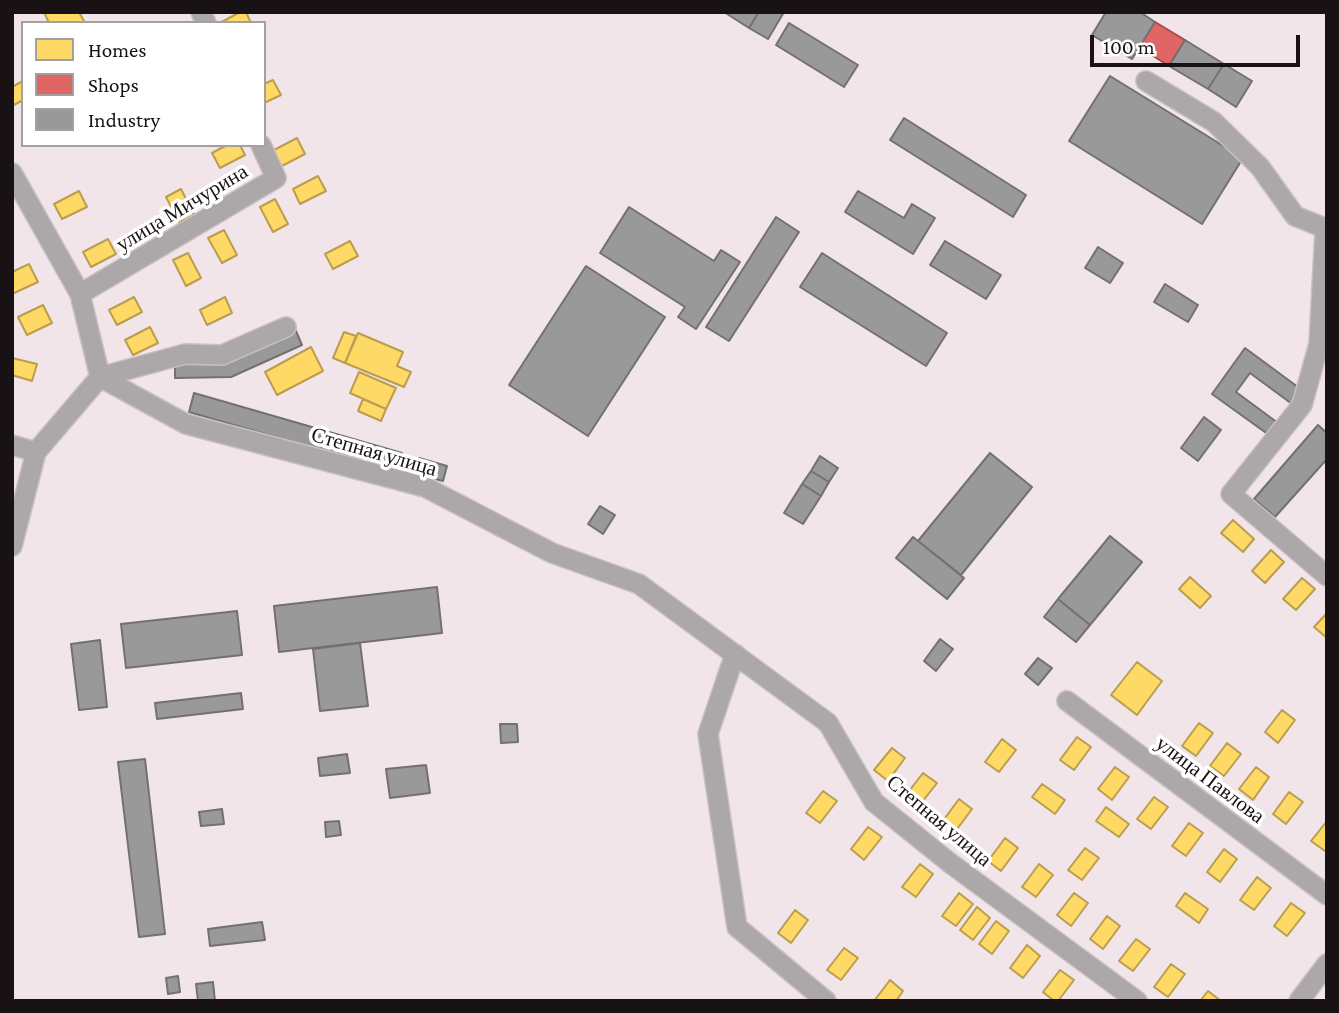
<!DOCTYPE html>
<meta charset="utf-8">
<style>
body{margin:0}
#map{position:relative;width:1339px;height:1013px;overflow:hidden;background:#f1e5e9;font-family:"Crimson Pro",serif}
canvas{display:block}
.frame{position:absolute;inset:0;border:14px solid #191215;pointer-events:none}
.legend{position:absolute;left:21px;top:21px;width:245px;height:126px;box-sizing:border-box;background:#fff;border:2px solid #a3a0a1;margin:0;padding:9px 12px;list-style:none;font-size:21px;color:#191215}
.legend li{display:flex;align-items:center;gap:14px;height:35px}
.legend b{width:35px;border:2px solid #a3a0a1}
.scale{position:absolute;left:1090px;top:35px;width:210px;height:32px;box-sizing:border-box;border:4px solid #191215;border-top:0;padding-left:9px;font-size:21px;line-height:24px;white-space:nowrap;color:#191215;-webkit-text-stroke:5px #fff;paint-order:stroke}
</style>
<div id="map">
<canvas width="1339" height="1013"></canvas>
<div class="frame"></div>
<ul class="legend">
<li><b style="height:19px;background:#ffd966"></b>Homes</li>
<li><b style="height:19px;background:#e06666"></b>Shops</li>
<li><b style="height:19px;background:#999"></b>Industry</li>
</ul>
<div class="scale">100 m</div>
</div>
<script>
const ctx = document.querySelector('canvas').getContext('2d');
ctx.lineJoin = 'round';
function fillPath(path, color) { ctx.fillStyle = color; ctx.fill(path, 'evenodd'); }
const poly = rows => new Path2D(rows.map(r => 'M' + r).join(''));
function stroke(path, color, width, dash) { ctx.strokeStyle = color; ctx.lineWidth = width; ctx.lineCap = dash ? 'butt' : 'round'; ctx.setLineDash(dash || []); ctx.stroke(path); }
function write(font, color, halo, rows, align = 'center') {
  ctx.font = font + ' "Crimson Pro",serif'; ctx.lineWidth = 7; ctx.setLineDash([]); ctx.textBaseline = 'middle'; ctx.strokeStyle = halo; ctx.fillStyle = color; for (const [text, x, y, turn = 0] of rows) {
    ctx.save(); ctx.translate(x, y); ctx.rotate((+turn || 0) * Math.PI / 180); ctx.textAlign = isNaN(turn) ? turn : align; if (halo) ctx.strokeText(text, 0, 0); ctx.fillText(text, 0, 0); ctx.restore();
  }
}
const homes = poly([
 [44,12,79,12,85,23,49,23,44,12],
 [240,12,246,12,251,23,220,23,240,12],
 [273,80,281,95,264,103,264,84,273,80],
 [23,81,23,100,12,106,12,87,23,81],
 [297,138,305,154,280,167,272,151,297,138],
 [227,145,240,145,245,155,220,168,212,153,227,145],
 [318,176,326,191,300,204,293,189,318,176],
 [181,189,194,215,179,222,166,197,181,189],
 [79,191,87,207,62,219,54,204,79,191],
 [275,199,288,224,273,232,260,207,275,199],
 [224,230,237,255,222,263,208,238,224,230],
 [108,239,116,254,91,267,83,252,108,239],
 [350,241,358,256,333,269,325,254,350,241],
 [188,253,201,278,186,286,173,260,188,253],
 [29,264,38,282,12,294,12,272,29,264],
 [134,297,142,312,117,325,109,310,134,297],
 [225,297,232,313,207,325,200,310,225,297],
 [43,305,52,323,27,335,18,317,43,305],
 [150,327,158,343,133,355,125,340,150,327],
 [344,332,356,336,345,363,333,358,344,332],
 [358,333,403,352,397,366,411,372,404,387,345,363,358,333],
 [311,347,323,371,277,395,265,372,311,347],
 [12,358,37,364,32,381,12,375,12,358],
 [359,372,396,388,386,409,350,393,359,372],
 [363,399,386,409,381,421,358,411,363,399],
 [1233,520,1254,539,1243,552,1221,533,1233,520],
 [1271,550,1284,562,1265,583,1252,571,1271,550],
 [1190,577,1211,596,1200,608,1179,589,1190,577],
 [1302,578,1315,589,1296,610,1283,599,1302,578],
 [1327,613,1327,638,1314,627,1327,613],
 [1137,662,1162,681,1137,715,1111,695,1137,662],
 [1282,710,1295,720,1278,743,1265,732,1282,710],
 [1199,723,1213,733,1196,756,1182,746,1199,723],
 [1077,737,1091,747,1074,770,1060,760,1077,737],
 [1002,739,1016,750,999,772,985,762,1002,739],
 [1227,743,1241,754,1224,776,1210,766,1227,743],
 [892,748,905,758,888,781,874,770,892,748],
 [1115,767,1129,777,1112,800,1098,789,1115,767],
 [1256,767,1269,777,1253,800,1239,789,1256,767],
 [923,773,937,783,919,806,906,795,923,773],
 [1042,784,1065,800,1055,814,1032,797,1042,784],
 [823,791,837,801,820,823,806,813,823,791],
 [1289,792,1303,802,1286,824,1273,814,1289,792],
 [1154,797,1168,807,1151,829,1137,819,1154,797],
 [959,799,972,809,955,832,942,822,959,799],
 [1106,807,1129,824,1119,837,1096,821,1106,807],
 [1327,821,1327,849,1325,851,1311,841,1327,821],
 [1189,823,1203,833,1186,856,1172,846,1189,823],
 [868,827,882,837,864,860,851,849,868,827],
 [1005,838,1018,848,1001,871,988,861,1005,838],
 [1085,848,1099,858,1082,880,1068,870,1085,848],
 [1224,849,1237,859,1220,882,1207,872,1224,849],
 [920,864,933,874,916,897,902,887,920,864],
 [1039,864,1053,875,1036,897,1022,887,1039,864],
 [1257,877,1271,888,1254,910,1240,900,1257,877],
 [959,893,973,904,956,926,942,916,959,893],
 [1074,893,1088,903,1071,926,1057,915,1074,893],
 [1185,893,1208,909,1199,923,1176,906,1185,893],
 [1291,903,1305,913,1287,936,1274,926,1291,903],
 [977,907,990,918,973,940,960,930,977,907],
 [795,910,808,920,791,943,778,933,795,910],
 [1107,916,1120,926,1103,949,1090,939,1107,916],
 [996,921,1009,931,992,954,979,944,996,921],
 [1136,939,1150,949,1133,971,1119,961,1136,939],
 [1027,945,1040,956,1023,978,1010,968,1027,945],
 [844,948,858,958,841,980,827,970,844,948],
 [1171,964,1185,974,1168,997,1154,987,1171,964],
 [1060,970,1074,980,1058,1001,1054,1001,1043,992,1060,970],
 [890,980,903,991,896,1001,874,1001,890,980],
 [1208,991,1221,1001,1200,1001,1208,991]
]);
const shops = poly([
 [1155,22,1185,40,1169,66,1139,47,1155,22]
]);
const industry = poly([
 [724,12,759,12,749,28,724,12],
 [759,12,784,12,768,39,749,28,759,12],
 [1106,12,1140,12,1155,22,1132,59,1092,35,1106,12],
 [789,23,858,65,844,87,776,45,789,23],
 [1185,40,1224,64,1208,89,1169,66,1185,40],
 [1224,64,1252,81,1236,107,1208,89,1224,64],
 [1110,76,1243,158,1202,224,1069,141,1110,76],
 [904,118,1026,195,1013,217,890,140,904,118],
 [858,191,904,218,912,204,935,218,913,254,845,212,858,191],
 [629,207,714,261,721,250,740,262,696,329,678,317,685,307,600,253,629,207],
 [776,217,799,232,729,341,706,327,776,217],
 [945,241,1001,275,986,299,930,265,945,241],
 [1098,247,1123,263,1110,283,1085,268,1098,247],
 [822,253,947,333,926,366,800,287,822,253],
 [586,266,665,317,588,436,509,385,586,266],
 [1165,284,1198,305,1188,322,1154,302,1165,284],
 [296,331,302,345,231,377,175,378,175,363,224,363,296,331],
 [1245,348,1302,390,1292,404,1250,373,1236,392,1278,423,1269,435,1212,394,1245,348],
 [194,393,402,453,396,472,189,412,194,393],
 [1204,417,1221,430,1198,461,1181,448,1204,417],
 [1318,425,1327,433,1327,459,1275,517,1254,499,1318,425],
 [990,453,1032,487,961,575,918,541,990,453],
 [820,456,838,468,829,482,811,471,820,456],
 [419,458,447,466,443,481,415,474,419,458],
 [811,471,829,482,821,496,802,484,811,471],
 [802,484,821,496,803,524,784,513,802,484],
 [600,506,615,515,603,534,588,524,600,506],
 [1110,536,1142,562,1090,625,1058,599,1110,536],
 [913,537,964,578,947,599,896,558,913,537],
 [437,587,442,633,279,652,274,606,437,587],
 [1058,599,1090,625,1076,642,1044,617,1058,599],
 [237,611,242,655,126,668,121,624,237,611],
 [940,639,953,649,936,671,924,661,940,639],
 [100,640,107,707,79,710,71,644,100,640],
 [360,643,368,706,320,711,313,649,360,643],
 [1038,658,1052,668,1038,685,1025,674,1038,658],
 [241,693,243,709,157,719,155,703,241,693],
 [500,724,517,724,518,742,501,743,500,724],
 [347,754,350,773,320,776,318,758,347,754],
 [145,759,165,934,139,937,118,762,145,759],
 [426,765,430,793,390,798,386,769,426,765],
 [222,809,224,824,201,826,199,812,222,809],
 [339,821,341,835,326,837,325,822,339,821],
 [262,922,265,940,210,946,208,929,262,922],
 [178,976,180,992,168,994,166,978,178,976],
 [213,982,215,1001,198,1001,196,984,213,982]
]);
const minor = poly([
 [201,12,206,23],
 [1146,81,1214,122,1260,167,1295,216,1327,229],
 [12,173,80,294,100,377,186,424,425,487,552,553,639,584,828,723,874,802,950,863,1137,1001],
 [1325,230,1319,344,1302,405,1231,494,1327,576],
 [80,294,276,178,261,145],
 [12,445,36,452],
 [12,546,36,452,100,377,185,354,222,355,286,327],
 [735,654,708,734,737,927,826,1001],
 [1067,701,1327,895],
 [1299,1001,1327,964]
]);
const streetNames = [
 ["улица Мичурина",182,208,-31],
 ["Степная улица",374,452,16],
 ["улица Павлова",1210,780,37],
 ["Степная улица",939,821,40]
];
fillPath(homes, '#ffd966');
stroke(homes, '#ba9d4e', 2);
fillPath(shops, '#e06666');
stroke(shops, '#a44d4e', 2);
fillPath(industry, '#999');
stroke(industry, '#737071', 2);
stroke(minor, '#c9c0c4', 22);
stroke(minor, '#aca7a8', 19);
write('21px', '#191215', '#fff', streetNames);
</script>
